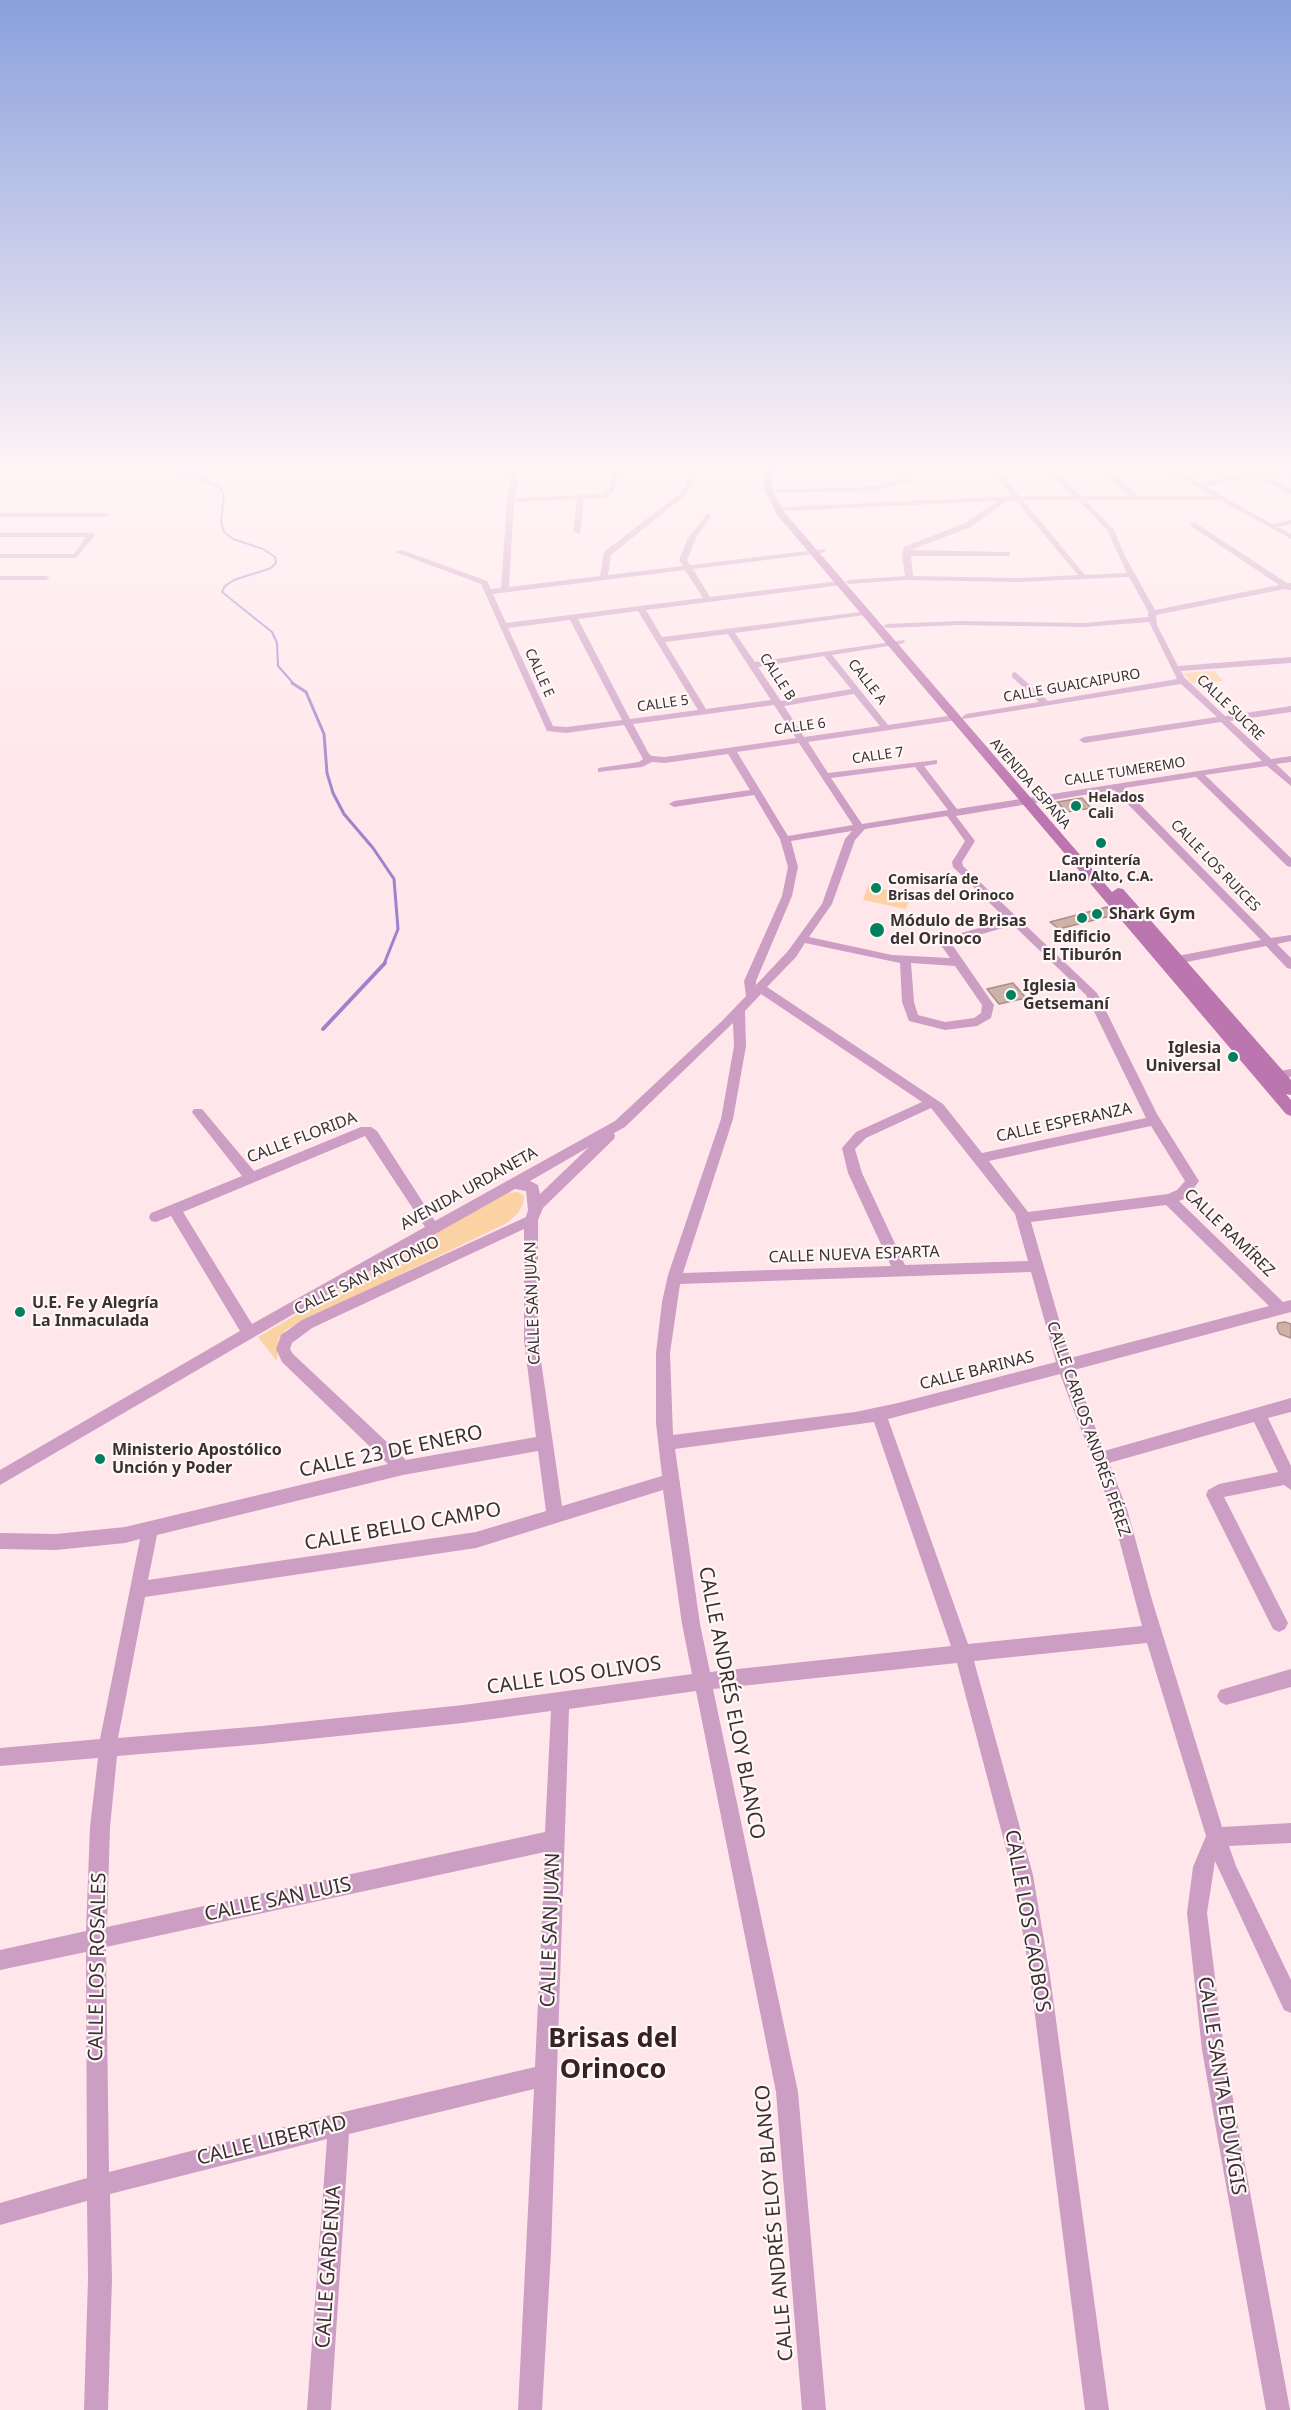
<!DOCTYPE html>
<meta charset="utf-8">
<style>
body{margin:0}
canvas{display:block;background:#ffe6ea}
</style>
<canvas width="1291" height="2410"></canvas>
<script>
const ctx = document.querySelector('canvas').getContext('2d');
ctx.lineJoin = 'round';
function fillPath(path, color) { ctx.fillStyle = color; ctx.fill(path, 'evenodd'); }
const poly = rows => new Path2D(rows.map(r => 'M' + r).join(''));
function stroke(path, color, width, dash) { ctx.strokeStyle = color; ctx.lineWidth = width; ctx.lineCap = dash ? 'butt' : 'round'; ctx.setLineDash(dash || []); ctx.stroke(path); }
function write(font, color, halo, rows, align = 'center') {
  ctx.font = font + ' "Noto Sans",sans-serif'; ctx.lineWidth = 4.5; ctx.setLineDash([]); ctx.textBaseline = 'middle'; ctx.strokeStyle = halo; ctx.fillStyle = color; for (const [text, x, y, turn = 0] of rows) {
    ctx.save(); ctx.translate(x, y); ctx.rotate((+turn || 0) * Math.PI / 180); ctx.textAlign = isNaN(turn) ? turn : align; if (halo) ctx.strokeText(text, 0, 0); ctx.fillText(text, 0, 0); ctx.restore();
  }
}
const green = poly([
 [1214,671,1223,681,1192,683,1183,673],
 [868,886,911,895,906,909,863,900],
 [518,1192,524,1196,523,1204,518,1213,507,1223,287,1329,278,1339,277,1361,258,1337,505,1193]
]);
const streamFar2 = poly([
 [172,468,219,486,224,495,221,522,224,532,233,539,263,549,275,557,276,563,271,568,234,580,225,586,222,592,272,632,277,643,278,666,294,684]
]);
const streamFar1 = poly([
 [292,683,306,692,324,734,327,773,333,793,344,814,373,848,394,879,398,929,384,964]
]);
const stream = poly([
 [323,1029,385,963]
]);
const building = poly([
 [1082,798,1091,808,1067,812,1057,802,1082,798],
 [1107,907,1114,915,1059,929,1050,922,1107,907],
 [1013,983,1026,998,999,1004,987,989,1013,983],
 [1285,1322,1291,1324,1291,1338,1280,1334,1277,1328,1278,1323,1285,1322]
]);
const minor = poly([
 [513,468,519,468,515,498,603,494,609,490,613,468,619,468,614,492,605,498,584,499,580,534,573,532,577,499,514,502,509,587,600,576,604,552,683,491,693,468,699,468,688,493,611,555,608,575,683,566,679,560,688,538,707,514,711,516,696,538,687,560,690,565,825,549,826,551,822,553,693,569,710,597,839,581,843,583,842,585,646,610,662,637,868,611,869,613,865,615,735,633,755,662,904,640,905,642,901,644,832,655,888,725,954,715,957,716,957,720,808,742,828,773,937,760,937,764,924,766,957,809,1262,761,1221,722,1084,743,1079,740,1084,737,1217,717,1181,684,963,719,962,717,966,714,1039,702,1012,677,1012,673,1015,672,1048,701,1177,679,1149,622,1084,627,959,625,887,628,883,626,887,624,959,621,1084,623,1148,617,1148,611,1129,577,1019,582,904,580,849,584,845,582,849,580,905,576,902,554,904,547,965,523,997,501,787,511,783,509,784,507,1012,496,989,468,995,468,1019,496,1073,496,1044,468,1050,468,1081,496,1130,496,1098,468,1105,468,1139,496,1213,496,1165,468,1172,468,1199,483,1291,468,1291,470,1264,475,1291,489,1291,494,1256,476,1205,486,1272,524,1291,520,1291,524,1278,527,1291,534,1291,539,1220,500,1086,500,1114,530,1125,556,1155,610,1279,585,1191,526,1190,524,1194,522,1287,583,1291,583,1291,590,1289,590,1285,589,1156,615,1157,625,1178,666,1291,657,1291,663,1181,671,1184,677,1225,716,1291,706,1291,712,1230,721,1271,759,1291,756,1291,762,1276,764,1291,778,1291,786,1267,766,1205,775,1291,858,1291,867,1287,866,1196,777,1124,788,1271,938,1291,935,1291,941,1277,944,1291,958,1291,969,1287,968,1266,946,1177,964,1173,963,1173,957,1177,956,1261,940,1114,790,956,816,975,841,962,862,963,866,1097,993,1157,1114,1199,1181,1187,1198,1179,1201,1283,1302,1291,1300,1291,1312,1074,1370,1104,1451,1291,1398,1291,1412,1268,1418,1291,1466,1291,1490,1284,1485,1224,1497,1288,1623,1285,1629,1279,1632,1273,1629,1206,1495,1208,1490,1219,1484,1278,1472,1254,1422,1109,1463,1127,1509,1152,1600,1222,1827,1291,1823,1291,1843,1229,1846,1236,1866,1291,1980,1291,2013,1284,2010,1215,1861,1207,1913,1224,2050,1290,2410,1266,2410,1202,2050,1187,1913,1193,1867,1206,1836,1147,1643,974,1661,1033,1875,1050,1976,1109,2410,1085,2410,1030,1976,1013,1875,957,1663,713,1689,798,2092,826,2410,802,2410,776,2092,696,1691,569,1709,551,2252,542,2410,518,2410,534,2089,349,2134,331,2410,307,2410,327,2139,110,2194,112,2279,108,2410,84,2410,88,2279,87,2201,0,2225,0,2203,87,2178,86,1952,0,1970,0,1950,86,1931,90,1827,98,1758,0,1766,0,1748,100,1739,140,1539,125,1543,56,1550,0,1549,0,1533,56,1534,125,1527,388,1464,282,1362,276,1349,281,1335,302,1320,526,1217,528,1210,526,1191,515,1189,304,1308,0,1485,0,1470,240,1331,171,1216,156,1222,151,1221,149,1217,151,1213,242,1176,194,1115,192,1112,194,1109,202,1109,254,1171,361,1127,371,1127,377,1131,435,1221,615,1121,722,1021,746,996,744,981,782,896,788,867,780,839,754,795,674,807,669,804,674,801,750,790,728,754,665,763,652,762,642,767,598,772,598,768,639,762,643,759,624,725,566,733,547,731,481,584,395,552,402,550,487,581,491,589,501,588,507,500,513,468],
 [1023,500,1078,500,1107,530,1127,573,1085,575,1023,500],
 [1007,501,1016,501,1078,575,1019,578,913,576,911,556,1010,556,1010,552,1007,552,911,550,971,527,1007,501],
 [685,570,703,598,506,623,493,594,685,570],
 [638,611,698,710,630,719,578,619,638,611],
 [570,620,622,720,566,727,553,726,508,628,570,620],
 [728,634,748,665,771,700,706,709,665,642,728,634],
 [824,656,851,689,781,701,758,667,824,656],
 [854,694,880,726,804,737,784,706,854,694],
 [774,705,796,738,665,757,652,756,649,754,633,724,774,705],
 [799,743,853,825,788,836,737,752,799,743],
 [915,767,948,810,862,824,831,778,915,767],
 [947,816,965,841,952,862,953,867,1007,920,940,939,938,941,950,958,892,955,809,937,832,904,855,840,865,829,947,816],
 [852,831,845,839,822,904,788,951,756,985,756,981,792,896,798,867,791,841,852,831],
 [1013,925,1086,995,1146,1118,982,1153,943,1104,767,987,796,957,805,943,900,963,902,1002,909,1021,945,1030,977,1026,991,1018,994,1005,951,943,1013,925],
 [911,963,955,966,982,1005,981,1013,974,1018,945,1022,918,1015,914,1002,911,963],
 [761,994,922,1102,856,1132,842,1148,848,1173,891,1266,683,1273,733,1119,746,1046,745,1011,761,994],
 [733,1023,734,1046,721,1119,668,1275,662,1302,656,1353,656,1423,662,1476,562,1506,538,1340,538,1220,543,1208,614,1139,615,1136,614,1133,625,1127,733,1023],
 [931,1108,1015,1214,1028,1261,905,1265,862,1173,855,1149,866,1138,931,1108],
 [1151,1126,1185,1181,1177,1190,1168,1194,1028,1212,989,1161,1151,1126],
 [365,1136,425,1227,252,1324,183,1212,365,1136],
 [589,1147,540,1194,538,1185,530,1181,589,1147],
 [1166,1205,1269,1306,1070,1358,1031,1222,1166,1205],
 [524,1229,524,1340,536,1437,406,1460,293,1354,290,1349,292,1343,312,1328,524,1229],
 [1031,1272,1056,1362,898,1403,855,1412,673,1435,670,1353,680,1284,1031,1272],
 [1060,1374,1111,1509,1142,1626,968,1644,888,1419,1060,1374],
 [874,1422,951,1646,710,1672,700,1624,675,1449,874,1422],
 [538,1451,546,1511,476,1532,148,1580,157,1535,403,1475,538,1451],
 [663,1490,682,1624,692,1674,463,1705,262,1726,118,1738,145,1597,476,1548,663,1490],
 [551,1711,545,1832,107,1927,110,1827,117,1756,262,1744,463,1723,551,1711],
 [545,1852,535,2067,339,2113,109,2172,106,1947,545,1852],
 [909,478,911,481,874,491,778,493,775,491,778,489,874,487,909,478],
 [0,513,105,513,109,515,105,517,0,517,0,513],
 [0,533,91,533,95,535,76,558,0,558,0,554,74,554,86,537,0,537,0,533],
 [0,576,46,576,50,578,46,580,0,580,0,576],
 [1291,1069,1291,1077,1278,1079,1272,1075,1274,1072,1291,1069],
 [1291,1669,1291,1687,1226,1705,1220,1702,1217,1696,1220,1690,1291,1669]
]);
const secondary = poly([
 [765,468,773,468,772,490,785,513,1112,892,1118,888,1123,889,1291,1080,1291,1095,1286,1094,1291,1100,1291,1116,1286,1114,778,516,764,490,765,468]
]);
const markers = [
 [1076,806,6,"#017f5e"],
 [1101,843,6,"#017f5e"],
 [876,888,6,"#017f5e"],
 [1097,914,6,"#017f5e"],
 [1082,918,6,"#017f5e"],
 [877,930,8,"#017f5e"],
 [1011,995,6,"#017f5e"],
 [1233,1057,6,"#017f5e"],
 [20,1312,6,"#017f5e"],
 [100,1459,6,"#017f5e"]
];
const farStreetnames = [
 ["CALLE E",539,673,66],
 ["CALLE B",777,677,57],
 ["CALLE A",867,682,52],
 ["CALLE GUAICAIPURO",1072,686,-10],
 ["CALLE 5",663,704,-8],
 ["CALLE SUCRE",1230,708,44],
 ["CALLE 6",800,727,-8],
 ["CALLE 7",878,756,-8],
 ["CALLE TUMEREMO",1125,772,-9],
 ["AVENIDA ESPAÑA",1030,784,49],
 ["CALLE LOS RUICES",1215,866,46]
];
const farPoinames = [
 ["Helados",1088,798],
 ["Cali",1088,814],
 ["Carpintería",1101,861,"center"],
 ["Llano Alto, C.A.",1101,877,"center"],
 ["Comisaría de",888,880],
 ["Brisas del Orinoco",888,896]
];
const poiNames = [
 ["Shark Gym",1109,914],
 ["Módulo de Brisas",890,921],
 ["del Orinoco",890,939],
 ["Edificio",1082,937,"center"],
 ["El Tiburón",1082,955,"center"],
 ["Iglesia",1023,986],
 ["Getsemaní",1023,1004],
 ["Iglesia",1221,1048,"right"],
 ["Universal",1221,1066,"right"],
 ["U.E. Fe y Alegría",32,1303],
 ["La Inmaculada",32,1321],
 ["Ministerio Apostólico",112,1450],
 ["Unción y Poder",112,1468]
];
const streetNames = [
 ["CALLE ESPERANZA",1064,1123,-12],
 ["CALLE FLORIDA",302,1138,-21],
 ["AVENIDA URDANETA",469,1189,-29],
 ["CALLE RAMÍREZ",1229,1233,44],
 ["CALLE NUEVA ESPARTA",854,1255,-2],
 ["CALLE SAN ANTONIO",367,1276,-26],
 ["CALLE SAN JUAN",533,1303,-92],
 ["CALLE BARINAS",977,1371,-14],
 ["CALLE CARLOS ANDRÉS PÉREZ",1088,1429,71]
];
const nearStreetnames = [
 ["CALLE 23 DE ENERO",391,1452,-12],
 ["CALLE BELLO CAMPO",403,1527,-10],
 ["CALLE LOS OLIVOS",574,1676,-8],
 ["CALLE ANDRÉS ELOY BLANCO",731,1703,79],
 ["CALLE SAN LUIS",278,1900,-12],
 ["CALLE LOS CAOBOS",1027,1921,80],
 ["CALLE SAN JUAN",551,1930,-88],
 ["CALLE LOS ROSALES",98,1967,-89],
 ["CALLE SANTA EDUVIGIS",1221,2086,81],
 ["CALLE LIBERTAD",272,2141,-14],
 ["CALLE ANDRÉS ELOY BLANCO",775,2223,-95],
 ["CALLE GARDENIA",329,2267,-86]
];
const nearDistrictnames = [
 ["Brisas del",613,2039],
 ["Orinoco",613,2070]
];
fillPath(green, '#fbd2a3');
stroke(streamFar2, '#9e83cc', 2);
stroke(streamFar1, '#9e83cc', 3);
stroke(stream, '#9e83cc', 4);
fillPath(building, '#ceb2a9');
stroke(building, '#aa8f86', 1.5);
fillPath(minor, '#cd9ec4');
fillPath(secondary, '#bb75af');
const sky = ctx.createLinearGradient(0, 0, 0, 805);
sky.addColorStop(0, '#8aa0dd');
sky.addColorStop(0.58, '#fff4f6');
sky.addColorStop(1, '#fff4f600');
ctx.fillStyle = sky;
ctx.fillRect(0, 0, 1291, 805);
for (const [x, y, r, color] of markers) { const dot = new Path2D(); dot.arc(x, y, r, 0, 2 * Math.PI); ctx.fillStyle = color; ctx.fill(dot); stroke(dot, '#fff8f9', 2); }
write('14px', '#3b3032', '#fff8f9', farStreetnames);
write('bold 14px', '#3b3032', '#fff8f9', farPoinames, 'left');
write('bold 16px', '#3b3032', '#fff8f9', poiNames, 'left');
write('16px', '#3b3032', '#fff8f9', streetNames);
write('20px', '#3b3032', '#fff8f9', nearStreetnames);
write('bold 27px', '#382226', '#fff8f9', nearDistrictnames);
</script>
